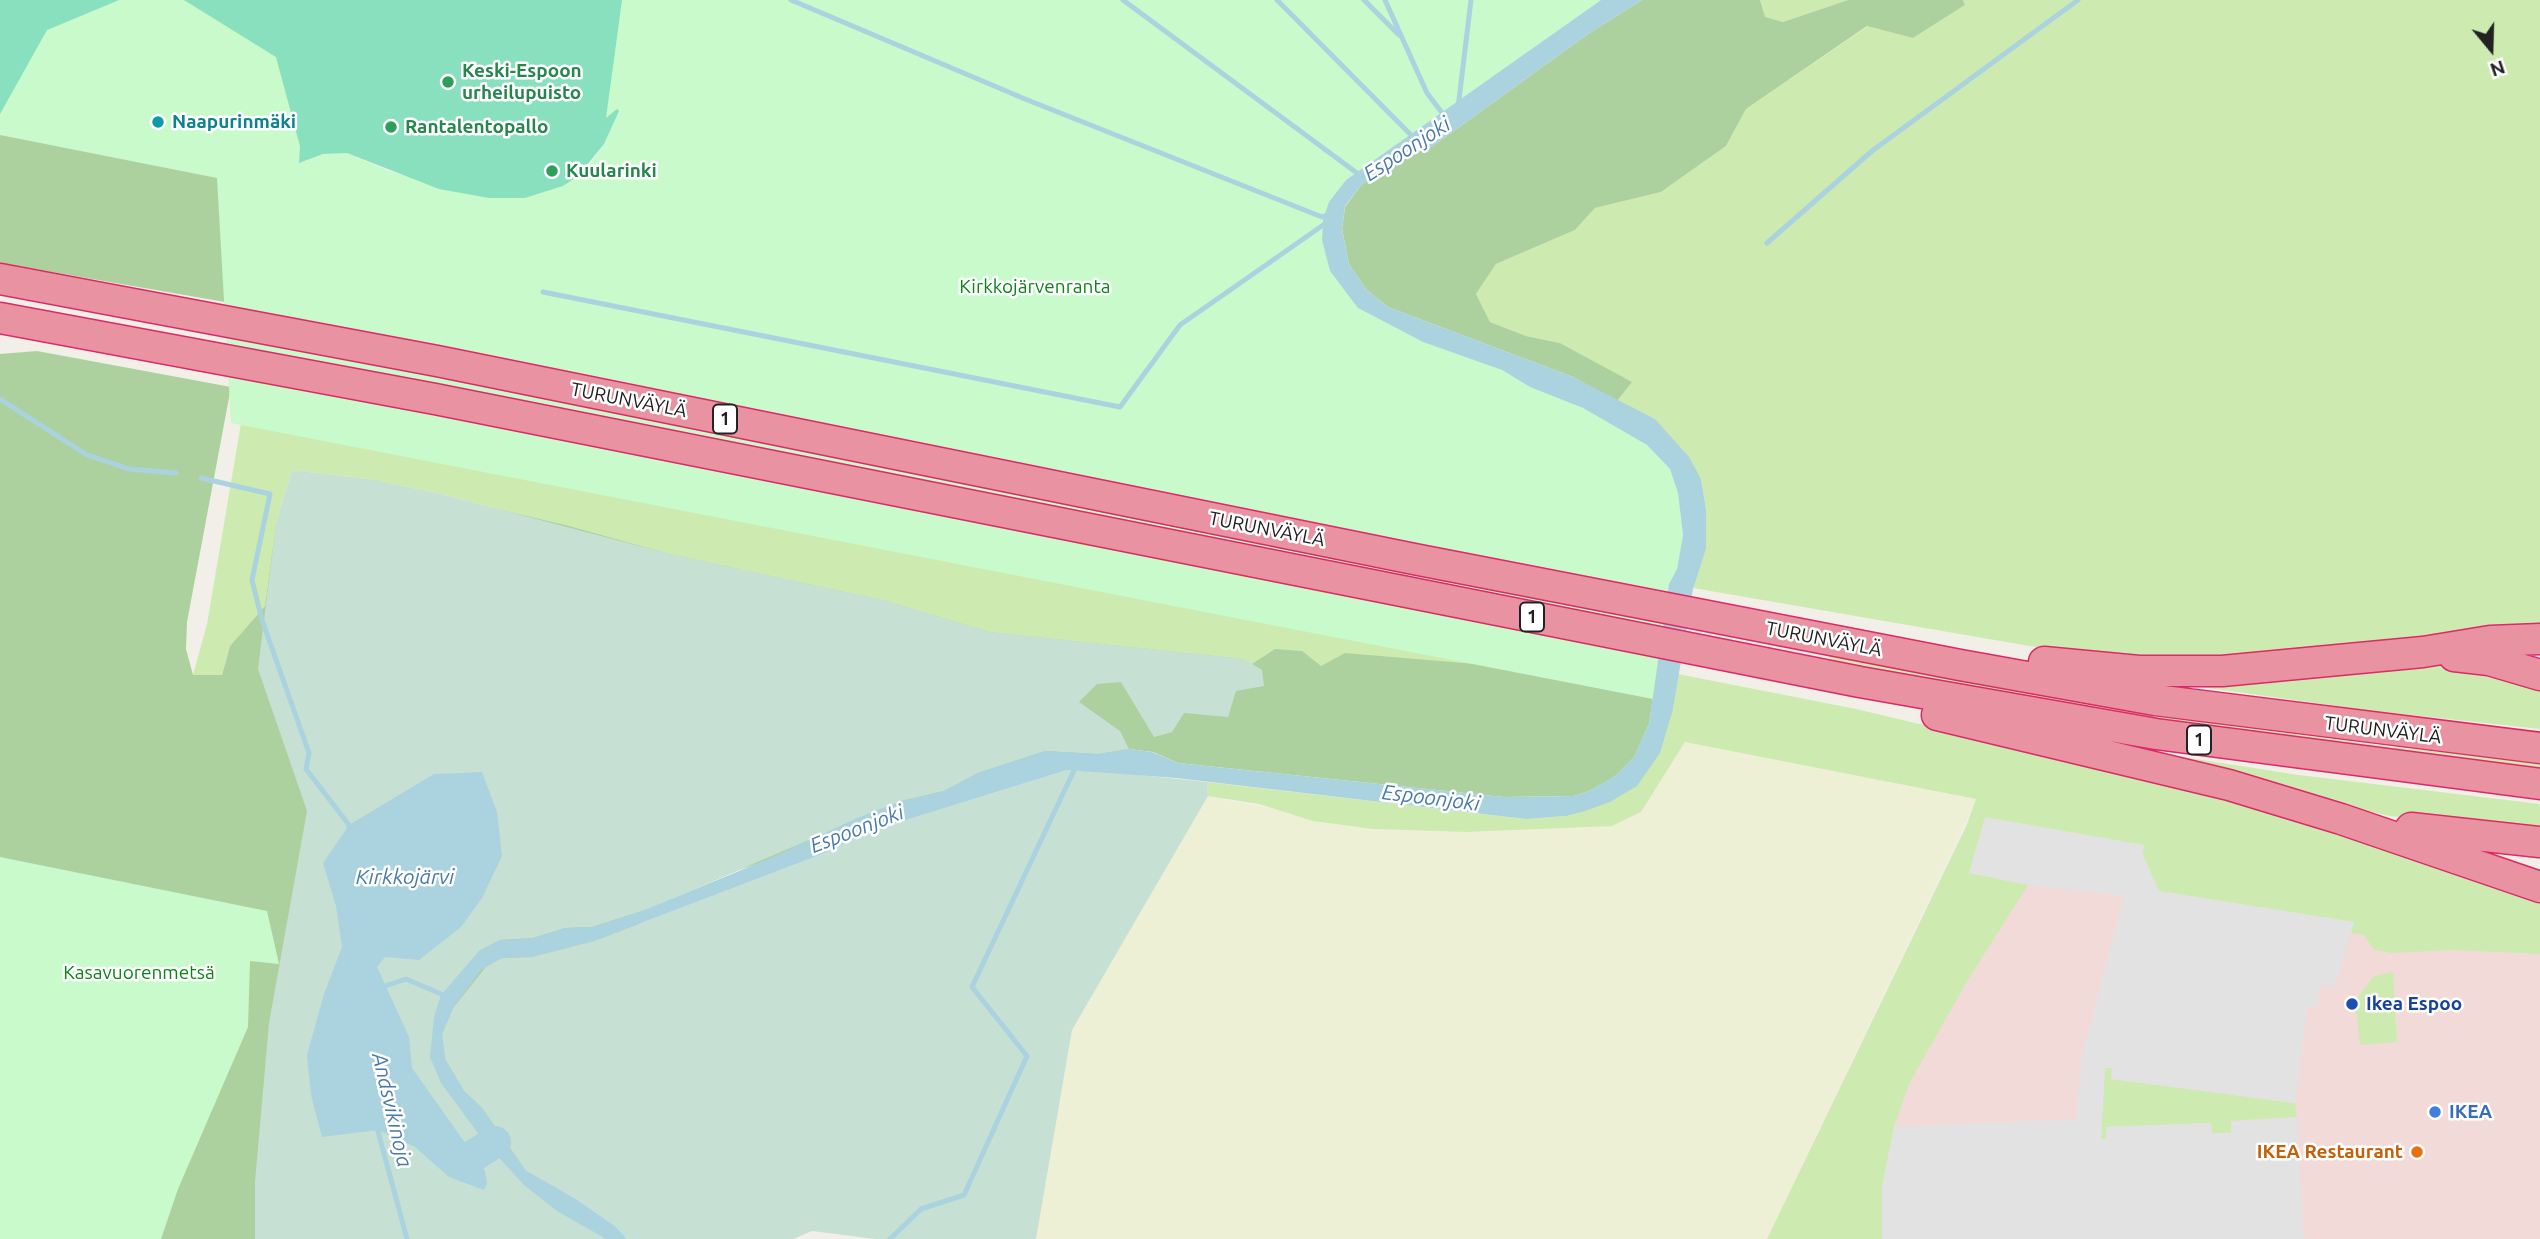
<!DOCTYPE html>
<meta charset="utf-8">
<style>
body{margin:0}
#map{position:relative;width:2540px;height:1239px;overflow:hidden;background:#f2efe9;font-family:Ubuntu,sans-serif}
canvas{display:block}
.north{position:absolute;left:2456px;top:14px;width:70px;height:70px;-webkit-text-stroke:5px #fff;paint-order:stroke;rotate:161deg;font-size:19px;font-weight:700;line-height:28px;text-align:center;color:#222}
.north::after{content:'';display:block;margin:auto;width:24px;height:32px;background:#222;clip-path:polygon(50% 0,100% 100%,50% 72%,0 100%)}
</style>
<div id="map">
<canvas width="2540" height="1239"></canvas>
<div class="north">N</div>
</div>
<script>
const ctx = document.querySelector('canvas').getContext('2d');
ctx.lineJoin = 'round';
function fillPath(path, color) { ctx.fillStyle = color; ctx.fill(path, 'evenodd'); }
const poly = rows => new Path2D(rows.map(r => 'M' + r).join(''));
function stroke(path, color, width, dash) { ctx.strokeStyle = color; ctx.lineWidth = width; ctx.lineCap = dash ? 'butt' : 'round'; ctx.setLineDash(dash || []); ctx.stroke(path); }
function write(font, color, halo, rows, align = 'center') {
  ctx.font = font + ' Ubuntu,sans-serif'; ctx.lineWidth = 5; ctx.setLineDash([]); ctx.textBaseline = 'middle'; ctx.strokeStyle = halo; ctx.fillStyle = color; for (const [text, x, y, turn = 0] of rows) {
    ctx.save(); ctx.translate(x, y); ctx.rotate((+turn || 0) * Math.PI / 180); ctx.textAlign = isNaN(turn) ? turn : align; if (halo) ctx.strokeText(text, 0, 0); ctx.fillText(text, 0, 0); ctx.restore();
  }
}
const commercial = poly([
 [1986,785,2540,937,2540,1239,1767,1239]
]);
const farmland = poly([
 [1685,742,1977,799,1767,1239,1036,1239,1072,1030,1208,796,1374,829,1466,832,1612,826,1641,812]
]);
const grass = poly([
 [1760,0,1848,0,1783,22,1765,18],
 [1963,0,2540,0,2540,627,2186,659,2070,653,1693,588,1706,549,1706,509,1701,479,1655,419,1617,401,1631,382,1560,343,1526,336,1490,322,1476,294,1496,264,1575,230,1595,208,1661,192,1726,146,1746,109,1868,26,1913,38,1965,5],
 [246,394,1655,670,1321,666,1262,670,1244,659,990,632,886,601,666,553,441,494,375,480,292,470,276,523,265,606,230,646,222,675,193,675,207,624],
 [1819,651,2171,717,2390,747,2540,762,2540,774,2169,725,1841,665],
 [2434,665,2481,670,2540,684,2540,729,2365,710,2187,685,2389,666],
 [1678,674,1856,709,2229,797,2405,852,2540,903,2540,954,2452,950,2392,953,2374,950,2364,935,2351,933,2353,922,2158,891,2142,853,2144,846,1970,873,2028,885,1969,978,1909,1084,1894,1127,1882,1187,1882,1239,1767,1239,1966,827,1976,799,1685,742,1641,812,1612,826,1466,832,1373,829,1313,821,1259,804,1208,796,1207,782,1526,819,1566,816,1673,709],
 [2144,751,2299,775,2540,804,2540,831,2390,816,2332,803],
 [2393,972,2397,1042,2360,1045,2356,1009,2359,995,2374,976],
 [2105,1067,2112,1068,2112,1079,2295,1103,2297,1117,2232,1121,2232,1133,2211,1133,2210,1123,2107,1127,2106,1139,2101,1139]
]);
const forest = poly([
 [119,0,184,0,276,57,300,146,248,306,0,263,0,110,47,30],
 [1642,0,1760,0,1765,17,1783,22,1848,0,1963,0,1965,5,1913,38,1867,26,1746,109,1726,146,1661,192,1595,208,1575,230,1496,264,1476,294,1490,322,1526,336,1560,343,1632,382,1617,401,1573,377,1388,307,1366,289,1349,264,1342,229,1345,207,1361,185,1391,163,1433,146,1588,34],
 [37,351,231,387,187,622,186,649,193,675,222,675,230,646,265,606,276,523,375,480,569,526,666,553,886,601,990,632,1244,659,1252,664,1275,649,1302,651,1321,666,1345,653,1570,672,1654,691,1649,724,1634,757,1614,777,1589,791,1574,796,1504,797,1178,763,1153,752,1129,749,741,869,642,911,557,1211,606,1239,0,1239,0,354]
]);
const wetland = poly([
 [292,470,375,480,441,494,666,553,886,601,990,632,1244,659,1262,670,1264,686,1236,691,1228,717,1184,713,1172,732,1154,737,1121,682,1097,684,1079,702,1120,731,1129,749,1098,754,1045,751,978,773,944,791,901,801,642,911,592,927,565,928,533,938,500,940,479,951,430,1057,557,1211,606,1239,255,1239,255,1182,269,1023,307,811,258,669,276,523],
 [1067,770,1110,772,1207,782,1208,796,1072,1030,1036,1239,875,1239,812,1231,793,1239,627,1239,615,1226,576,1199,526,1171,482,1108,464,1091,445,1059,442,1034,453,1008,489,963,502,958,531,957,594,941,825,853,871,831]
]);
const park = poly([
 [119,0,184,0,276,57,300,146,300,163,324,154,347,153,392,172,489,198,525,198,563,186,589,165,604,144,619,111,606,118,587,0,1601,0,1346,180,1323,220,1322,240,1358,308,1423,342,1502,370,1530,387,1583,408,1647,445,1670,469,1678,493,1683,535,1677,569,1669,585,1653,699,231,423,217,178,0,135,0,110,11,66,47,30],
 [0,857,267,911,279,964,250,961,248,1027,178,1189,161,1239,0,1239]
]);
const pitch = poly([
 [0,0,119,0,47,30,0,114],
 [184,0,622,0,606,118,617,109,619,111,604,144,578,176,563,186,525,198,489,198,439,189,347,153,323,154,299,163,300,146,276,57]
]);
const parking = poly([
 [1985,817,2144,845,2142,853,2159,891,2354,922,2335,986,2320,985,2318,1007,2307,1007,2295,1103,2111,1079,2112,1068,2105,1068,2101,1139,2106,1139,2106,1127,2211,1123,2212,1133,2231,1133,2231,1121,2297,1117,2304,1239,1882,1239,1882,1187,1894,1127,2076,1119,2082,1055,2124,896,2028,885,1969,873]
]);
const water = poly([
 [1601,0,1642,0,1588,34,1433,146,1391,163,1361,185,1345,206,1342,229,1349,264,1366,289,1388,307,1573,377,1655,419,1689,457,1701,479,1706,509,1706,549,1693,589,1673,709,1660,753,1637,786,1610,802,1585,811,1566,816,1526,819,1176,778,1067,770,871,831,825,853,594,941,531,957,502,958,481,970,453,1008,442,1034,445,1059,464,1091,482,1108,526,1171,576,1199,615,1226,627,1239,606,1239,557,1211,524,1185,483,1140,441,1083,430,1057,434,1017,441,995,479,951,500,940,533,938,565,928,592,927,642,911,773,857,855,819,901,801,944,791,978,773,1045,751,1098,754,1129,749,1152,752,1178,763,1504,797,1574,796,1589,791,1614,777,1634,757,1649,724,1669,584,1677,569,1683,535,1678,493,1670,469,1647,445,1583,408,1530,387,1502,370,1423,342,1358,308,1330,271,1322,240,1323,220,1329,202,1346,180],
 [482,772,497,812,502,856,482,898,461,927,419,960,385,957,377,967,409,1037,412,1068,485,1171,487,1183,484,1190,449,1177,415,1147,378,1130,322,1137,311,1095,307,1055,324,994,342,947,336,906,323,863,349,825,434,774]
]);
const stream = poly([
 [791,0,1025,99,1322,217,1329,214],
 [1123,0,1361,176],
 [1277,0,1415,139],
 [1364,0,1399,35],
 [1385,0,1427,93,1446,118],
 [1458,108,1471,0],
 [1767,243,1872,151,2078,0],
 [543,292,1120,407,1180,325,1329,221],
 [0,399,87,455,129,469,176,473],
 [201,478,270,494,252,580,262,620,309,753,306,769,349,825,349,831],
 [382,987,406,979,448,997],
 [376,1124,407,1239],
 [890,1239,921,1209,964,1195,1027,1056,972,987,1076,766]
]);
const river = poly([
 [473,1156,495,1142]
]);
const motorway = poly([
 [0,279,437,361,1414,559,1960,665,2155,700,2540,748],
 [0,318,435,399,1860,682,2156,734,2540,784],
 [2454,656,2489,660,2540,675],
 [2044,662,2139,671,2222,671,2423,652,2490,641,2540,639],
 [1937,715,2229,785,2341,819,2540,887],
 [2411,828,2540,842]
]);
const markers = [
 [448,82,7,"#2e9e5b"],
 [158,122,7,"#0f9aa8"],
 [391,127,7,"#2e9e5b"],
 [552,171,7,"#2e9e5b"],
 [2352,1004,7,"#1a4fb4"],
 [2435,1112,7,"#3f7fe0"],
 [2417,1152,7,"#e8710a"]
];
const shields = [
 [725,419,24],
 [1532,617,24],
 [2199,740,24]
];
const shieldNames = [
 ["1",725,419],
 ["1",1532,617],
 ["1",2199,740]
];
const leisureNames = [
 ["Keski-Espoon",462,71],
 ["urheilupuisto",462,93],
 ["Rantalentopallo",405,127],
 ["Kuularinki",566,171]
];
const cultureNames = [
 ["Naapurinmäki",172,122]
];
const parkNames = [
 ["Kirkkojärvenranta",1035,287],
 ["Kasavuorenmetsä",139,973]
];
const streetNames = [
 ["TURUNVÄYLÄ",629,400,11],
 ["TURUNVÄYLÄ",1267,529,11],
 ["TURUNVÄYLÄ",1824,639,11],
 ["TURUNVÄYLÄ",2383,730,7]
];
const transitNames = [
 ["Ikea Espoo",2366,1004]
];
const shopNames = [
 ["IKEA",2449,1112]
];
const foodNames = [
 ["IKEA Restaurant",2403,1152]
];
const waterNames = [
 ["Espoonjoki",1407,149,-33],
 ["Espoonjoki",1431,798,7],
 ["Espoonjoki",857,829,-21],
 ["Kirkkojärvi",405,877],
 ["Andsvikinoja",392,1110,77]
];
fillPath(commercial, '#f2dad9');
fillPath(farmland, '#eef0d5');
fillPath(grass, '#cdebb0');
fillPath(forest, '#add19e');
fillPath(wetland, '#c6e0d4');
fillPath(park, '#c8facc');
fillPath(pitch, '#88e0be');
fillPath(parking, '#e2e2e2');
fillPath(water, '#aad3df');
stroke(stream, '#aad3df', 5);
stroke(river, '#aad3df', 32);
stroke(motorway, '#dc2a67', 33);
stroke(motorway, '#e892a2', 30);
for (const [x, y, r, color] of markers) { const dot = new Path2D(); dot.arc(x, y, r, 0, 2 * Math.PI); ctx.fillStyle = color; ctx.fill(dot); stroke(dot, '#fff', 2.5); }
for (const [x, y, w] of shields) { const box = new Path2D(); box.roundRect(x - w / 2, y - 14.5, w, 29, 5); ctx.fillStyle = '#fff'; ctx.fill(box); stroke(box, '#222', 2); }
write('bold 18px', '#222', null, shieldNames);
write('bold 19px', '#27864d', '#fff', leisureNames, 'left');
write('bold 19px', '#0d838f', '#fff', cultureNames, 'left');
write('19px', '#0c8416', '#fff', parkNames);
write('19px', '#222', '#fff', streetNames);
write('bold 19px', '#164399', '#fff', transitNames, 'left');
write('bold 19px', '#366cbe', '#fff', shopNames, 'left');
write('bold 19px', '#c56008', '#fff', foodNames, 'right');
write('italic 21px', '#4a7aab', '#fff', waterNames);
</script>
